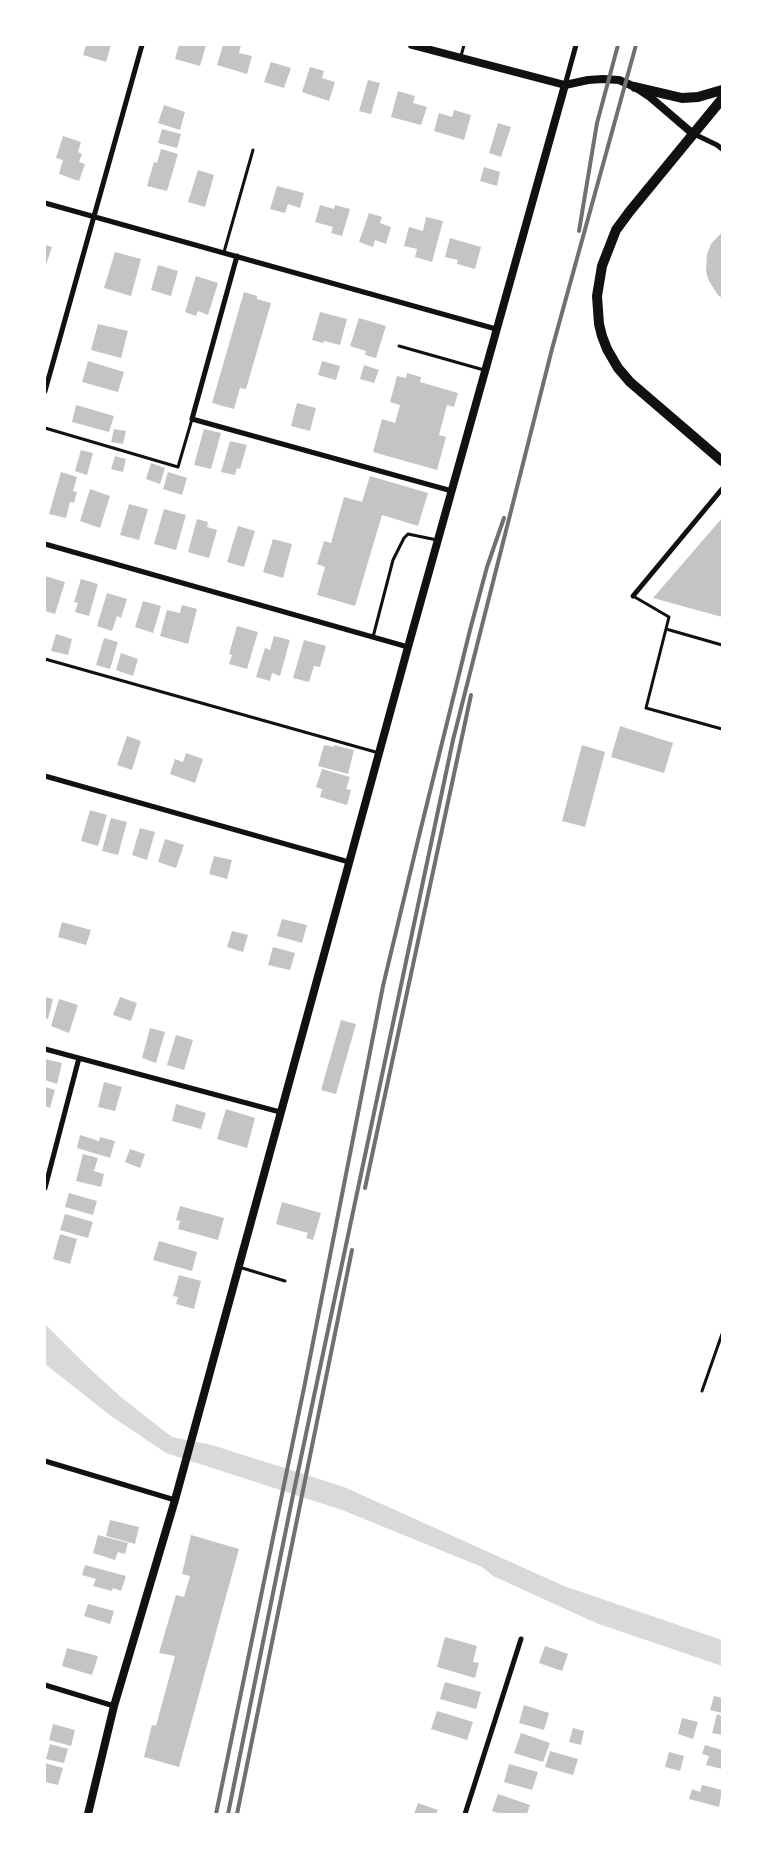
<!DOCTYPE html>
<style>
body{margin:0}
#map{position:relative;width:767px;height:1859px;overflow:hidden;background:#fff;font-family:"Work Sans",sans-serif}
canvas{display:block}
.frame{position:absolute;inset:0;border:46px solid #fff;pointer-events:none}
</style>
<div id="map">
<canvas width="767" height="1859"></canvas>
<div class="frame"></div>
</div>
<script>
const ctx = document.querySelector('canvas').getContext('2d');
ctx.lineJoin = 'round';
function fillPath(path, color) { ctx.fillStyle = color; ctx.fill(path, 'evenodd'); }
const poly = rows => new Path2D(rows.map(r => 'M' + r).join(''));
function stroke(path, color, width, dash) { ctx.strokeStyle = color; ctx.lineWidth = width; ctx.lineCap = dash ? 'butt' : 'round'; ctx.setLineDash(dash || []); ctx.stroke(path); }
const water = poly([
 [45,1324,89,1368,122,1398,172,1437,212,1445,344,1487,564,1586,722,1640,722,1666,596,1623,493,1576,482,1567,342,1510,166,1453,111,1416,45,1364]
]);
const building = poly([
 [86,45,111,45,106,62,83,55],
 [179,45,206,45,200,66,175,59],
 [223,45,241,45,239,53,252,56,247,74,217,65],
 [271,62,291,68,284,88,264,82],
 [310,67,324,71,322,78,335,82,329,101,302,92],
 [368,80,380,83,371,114,359,111],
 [398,91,415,96,413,103,427,107,421,125,391,117],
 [164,105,185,112,180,130,158,123],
 [454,110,471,115,464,140,434,131,439,113,452,117],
 [498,123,511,127,501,157,489,153],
 [162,129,181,134,177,148,158,143],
 [63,136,81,142,78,152,82,154,79,162,85,164,79,181,59,174,63,160,56,158],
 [161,149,178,154,167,191,147,186,154,162,157,163],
 [484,167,500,172,497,186,480,181],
 [198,170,214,175,205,207,188,202],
 [277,186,304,193,300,208,288,204,285,213,270,209],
 [320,205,334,209,335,205,350,209,342,236,331,233,333,227,315,222],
 [369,213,382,217,380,223,391,227,386,244,375,240,373,247,359,242],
 [426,217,443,221,432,262,415,257,417,249,404,246,409,227,423,231],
 [722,232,722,298,718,295,709,281,706,272,707,254,711,244],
 [450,238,481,247,475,269,457,264,458,260,445,257],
 [45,245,52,247,45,268],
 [115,252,141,259,131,296,104,288],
 [158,265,178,271,171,296,151,290],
 [196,276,218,283,208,315,198,311,196,316,185,312],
 [244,292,257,296,257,299,271,303,246,389,240,388,234,409,212,403],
 [320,312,347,319,340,345,324,341,323,343,312,340],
 [359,318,386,326,376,358,365,355,366,351,350,346],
 [98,324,128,331,121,358,91,350],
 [88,361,124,372,118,392,82,382],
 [322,361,340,366,336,380,318,375],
 [364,365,379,370,374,383,360,379],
 [407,373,421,377,420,382,458,393,454,407,447,405,439,435,446,437,437,470,373,452,382,419,395,423,400,405,390,402,397,376,406,378],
 [297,403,316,408,310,431,291,426],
 [76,405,114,416,109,432,72,422],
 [114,429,126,431,123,444,111,442],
 [204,429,221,433,211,469,194,465],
 [230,441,247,445,240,469,237,468,235,475,221,472],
 [81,450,93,453,87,475,75,471],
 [115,456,126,459,123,472,111,469],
 [151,463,165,468,160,484,146,479],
 [61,472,77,477,73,491,77,492,74,503,70,502,66,518,49,514],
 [168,472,187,478,182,495,163,489],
 [370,476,428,493,418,526,382,515,355,606,317,595,325,567,317,564,324,541,331,543,344,497,362,502],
 [90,489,110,496,100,528,80,521],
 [129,504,148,509,139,540,120,535],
 [164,509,186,515,176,550,154,544],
 [722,518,722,617,653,598],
 [197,519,208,522,207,527,217,530,209,558,188,552],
 [238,526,255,531,244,567,227,562],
 [273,539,292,544,283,578,263,572],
 [45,576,65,582,55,614,45,611],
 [81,579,98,584,89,616,75,612,78,603,74,602],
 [107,593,127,599,121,618,117,616,112,631,97,626],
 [143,601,161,606,153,633,135,627],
 [182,605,197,609,188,644,160,636,167,610,180,613],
 [237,626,258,632,247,669,229,664,232,655,229,654],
 [56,634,72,639,68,655,51,651],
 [274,636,290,640,280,676,272,673,270,681,256,677,265,648,270,650],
 [104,638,118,642,110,669,96,665],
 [304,640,326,646,320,667,314,666,309,682,293,678],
 [121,653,138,659,133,676,116,670],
 [620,726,673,743,664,773,611,757],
 [127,736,141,741,132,770,117,765],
 [324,745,334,747,334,745,354,750,348,774,318,766],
 [582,745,605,752,585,827,562,821],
 [186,753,203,759,195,783,170,774,175,759,183,762],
 [322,769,350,777,346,789,351,790,347,805,320,797,322,789,316,787],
 [90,810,107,815,98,846,81,841],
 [111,818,127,822,118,855,102,851],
 [140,828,155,832,147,860,132,855],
 [165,839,184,845,176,868,158,862],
 [214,856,232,860,227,879,209,874],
 [282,919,307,925,302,943,277,936],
 [62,922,91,930,86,945,58,937],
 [232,931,248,935,243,952,227,947],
 [273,947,295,953,290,970,268,965],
 [45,997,53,999,48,1019,45,1018],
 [120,997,137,1003,131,1021,113,1015],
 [59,999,78,1005,69,1033,51,1026],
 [341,1020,356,1024,336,1094,321,1090],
 [150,1028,165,1032,156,1063,142,1058],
 [176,1035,193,1040,184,1070,167,1065],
 [45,1059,62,1063,57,1084,45,1080],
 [104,1082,122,1087,115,1111,98,1107],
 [45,1087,55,1090,50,1108,45,1106],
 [176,1104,206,1113,201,1129,172,1121],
 [226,1109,255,1118,247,1148,217,1139],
 [80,1135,99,1141,100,1137,115,1141,110,1158,77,1148],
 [130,1149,145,1154,140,1168,125,1162],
 [83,1154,98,1158,94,1171,104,1174,101,1187,76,1181],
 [69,1193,97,1201,93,1215,65,1207],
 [282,1202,321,1213,313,1240,306,1238,308,1233,276,1224],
 [180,1206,224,1218,218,1240,178,1229,180,1221,176,1220],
 [65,1214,93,1222,88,1238,60,1230],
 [60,1234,77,1239,70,1264,53,1259],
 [159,1241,197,1252,192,1271,153,1260],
 [179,1275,201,1281,194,1309,176,1304,178,1297,173,1296],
 [110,1520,139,1527,135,1544,106,1536],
 [98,1535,128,1543,125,1554,118,1552,115,1560,93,1553],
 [191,1535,239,1549,179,1767,144,1757,152,1725,156,1726,175,1656,159,1653,176,1595,184,1597,190,1576,182,1574],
 [85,1565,126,1576,121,1591,113,1588,112,1591,93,1586,96,1579,82,1575],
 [88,1604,114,1611,110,1624,84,1616],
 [445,1637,477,1646,473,1662,479,1663,475,1678,437,1667],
 [545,1646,568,1654,562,1671,539,1663],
 [67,1648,98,1656,92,1675,62,1666],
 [445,1682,481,1692,476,1709,440,1699],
 [714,1696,722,1698,722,1713,710,1710],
 [524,1705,549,1713,544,1730,519,1723],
 [437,1711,473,1722,467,1740,431,1729],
 [717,1714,722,1716,722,1735,712,1733],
 [682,1718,698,1722,693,1739,678,1734],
 [53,1724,75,1730,71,1746,49,1740],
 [573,1728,584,1731,581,1745,569,1742],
 [521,1733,550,1743,543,1762,514,1753],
 [50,1744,68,1749,64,1763,46,1759],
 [705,1745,722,1750,722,1769,706,1765,709,1756,702,1754],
 [550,1751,578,1759,573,1775,545,1767],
 [669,1752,684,1756,680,1771,665,1767],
 [45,1763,63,1768,58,1785,45,1782],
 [509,1764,538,1772,532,1790,504,1782],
 [702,1785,722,1790,719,1807,689,1799,692,1789,700,1792],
 [498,1794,530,1805,527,1814,501,1814,492,1811],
 [418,1803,438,1810,436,1814,414,1814]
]);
const service = poly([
 [461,56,464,45],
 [224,252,253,150],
 [399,346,484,370],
 [45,428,178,467,192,419],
 [633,596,669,617,646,708,722,729],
 [666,629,722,645],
 [373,637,393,560,404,538,408,534,437,540],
 [45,659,379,753],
 [239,1267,285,1281],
 [702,1391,722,1334]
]);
const minor = poly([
 [565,85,576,45],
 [694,134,717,145,722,149],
 [45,203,496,329],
 [237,256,192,419,452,491],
 [45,391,142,45],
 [45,544,408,647],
 [633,596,722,489],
 [45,776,349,862],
 [45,1049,280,1112],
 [45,1188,79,1058],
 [45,1461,175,1500],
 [45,1685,114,1706],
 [465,1814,521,1639]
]);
const tertiary = poly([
 [412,45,565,85,588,80,603,79,619,80,635,87,650,97,692,133],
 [88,1814,114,1706,175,1500,408,647,565,85]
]);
const primary = poly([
 [635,87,682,98,698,97,722,90],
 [722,99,630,211,616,230,602,266,597,296,599,324,602,336,607,349,618,368,630,382,722,461]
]);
const rail = poly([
 [579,231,597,123,618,45],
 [365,1188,471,695],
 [216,1814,305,1383,383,986,419,836,470,630,487,567,504,518],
 [228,1814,292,1500,453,740,552,349,636,45],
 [237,1814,352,1250]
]);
fillPath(water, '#d9d9d9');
fillPath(building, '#c4c4c4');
stroke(service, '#111', 3);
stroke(minor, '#111', 5);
stroke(tertiary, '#111', 8);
stroke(primary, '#111', 10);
stroke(rail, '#707070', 4);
</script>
